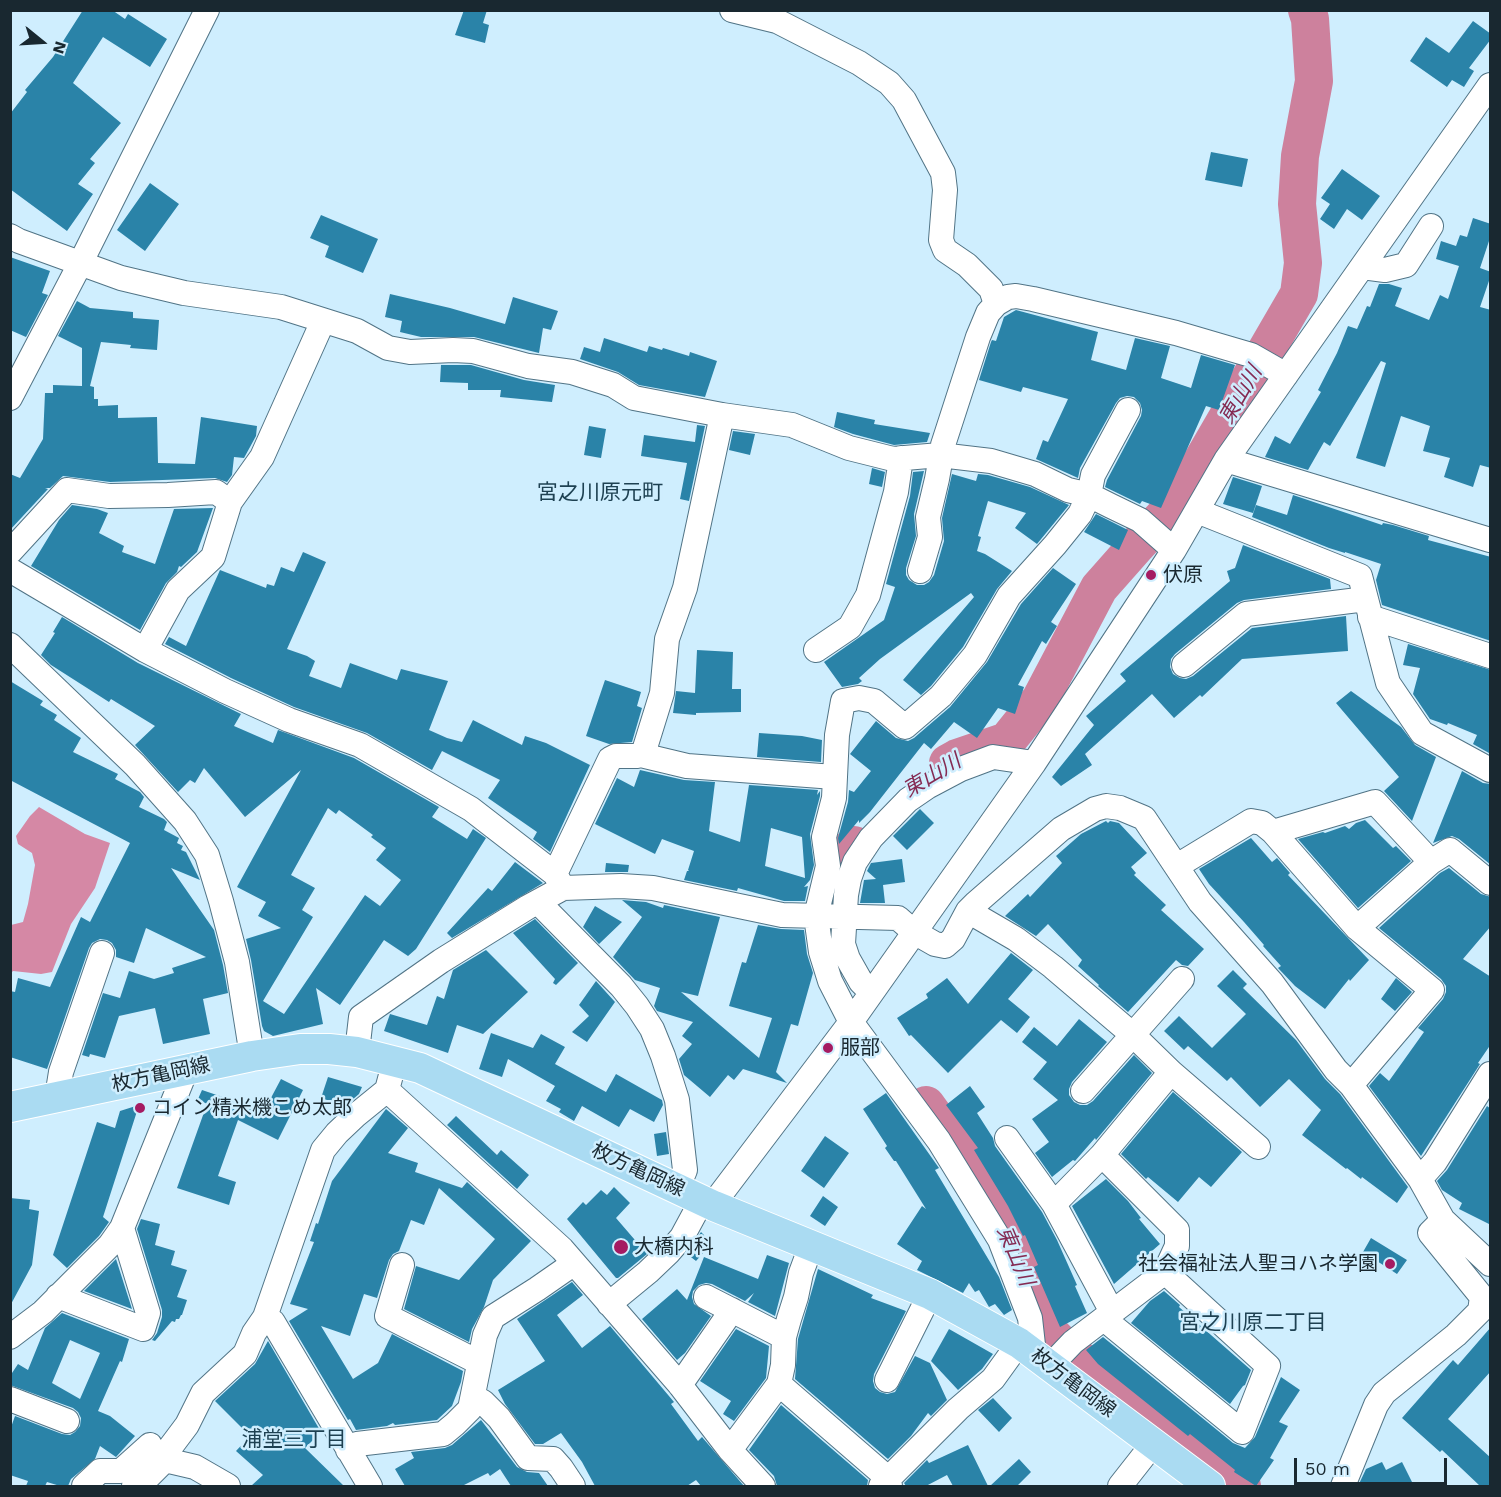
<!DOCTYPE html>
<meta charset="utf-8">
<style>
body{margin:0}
#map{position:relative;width:1501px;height:1497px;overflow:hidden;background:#cfeefe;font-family:"Work Sans",sans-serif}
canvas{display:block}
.frame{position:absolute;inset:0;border:12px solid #192830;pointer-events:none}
.north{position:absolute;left:12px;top:12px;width:60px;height:60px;-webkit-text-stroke:4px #cfeefe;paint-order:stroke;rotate:108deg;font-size:16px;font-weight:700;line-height:24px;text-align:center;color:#192830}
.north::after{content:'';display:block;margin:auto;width:21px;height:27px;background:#192830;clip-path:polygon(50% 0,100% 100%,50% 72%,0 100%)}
.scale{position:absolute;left:1294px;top:1458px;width:153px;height:27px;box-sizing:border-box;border:3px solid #192830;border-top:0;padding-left:8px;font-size:18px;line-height:21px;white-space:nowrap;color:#192830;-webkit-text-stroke:4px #cfeefe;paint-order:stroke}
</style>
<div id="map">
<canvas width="1501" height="1497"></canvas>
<div class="frame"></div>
<div class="north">N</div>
<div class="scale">50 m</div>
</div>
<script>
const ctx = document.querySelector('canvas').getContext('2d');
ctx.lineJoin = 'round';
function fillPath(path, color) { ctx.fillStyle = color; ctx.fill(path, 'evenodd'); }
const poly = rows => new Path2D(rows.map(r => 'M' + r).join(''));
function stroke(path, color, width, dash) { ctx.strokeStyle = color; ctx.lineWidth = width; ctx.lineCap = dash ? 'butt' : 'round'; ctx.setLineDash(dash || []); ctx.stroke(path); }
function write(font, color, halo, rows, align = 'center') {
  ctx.font = font + ' "Work Sans","Noto Sans JP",sans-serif'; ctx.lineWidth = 5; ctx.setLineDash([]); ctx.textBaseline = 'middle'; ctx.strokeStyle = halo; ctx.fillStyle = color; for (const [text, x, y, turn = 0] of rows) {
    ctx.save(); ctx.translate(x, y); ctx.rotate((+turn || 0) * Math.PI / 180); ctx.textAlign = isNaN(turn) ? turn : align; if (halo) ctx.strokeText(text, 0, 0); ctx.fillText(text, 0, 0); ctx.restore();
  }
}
const forest = poly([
 [39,807,85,834,110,843,95,888,71,924,52,972,41,974,13,971,11,973,11,925,23,922,28,904,35,865,32,853,18,844,16,836,30,816]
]);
const river = poly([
 [948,763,957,758,1007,741,1040,700,1099,588,1137,545,1180,499,1299,294,1303,263,1297,204,1300,156,1314,81,1310,19,1307,10],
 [831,955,828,931,834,891,854,845],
 [926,1105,968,1163,999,1218,1045,1328,1066,1349,1242,1486]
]);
const building = poly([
 [83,10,112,10,125,19,128,14,167,39,150,67,103,37,73,83,121,123,90,159,95,163,78,184,93,194,67,231,10,189,10,114,27,92,25,90,53,57],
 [464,10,487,10,483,23,489,25,485,43,455,35],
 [1473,21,1491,34,1491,39,1469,68,1474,71,1464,87,1452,80,1447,87,1410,61,1426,37,1449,53],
 [1211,152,1248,159,1242,187,1205,180],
 [1342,169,1380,196,1362,220,1347,209,1334,229,1320,219,1330,204,1321,198],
 [150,183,179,204,145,251,117,230],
 [321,215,378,239,363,273,325,257,329,246,310,238],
 [1473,218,1491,224,1491,235,1480,268,1491,272,1491,275,1480,307,1491,310,1491,468,1480,465,1473,487,1444,477,1450,458,1423,451,1430,426,1401,416,1385,467,1356,458,1386,363,1381,361,1330,446,1324,442,1308,470,1265,457,1275,436,1290,444,1321,392,1318,390,1337,353,1348,326,1357,329,1367,306,1370,307,1379,284,1389,284,1402,288,1395,306,1429,320,1440,295,1448,299,1459,266,1436,259,1441,241,1456,246,1460,235,1467,237],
 [10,257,50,271,42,293,48,295,26,337,10,330],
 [390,294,450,308,505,324,513,297,558,311,551,330,543,328,539,353,474,337,421,337,400,332,402,321,385,317],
 [77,301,90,308,133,312,133,318,159,320,157,350,130,348,131,345,101,342,90,386,94,387,94,399,98,399,98,406,118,405,118,418,157,417,158,463,195,464,201,417,257,426,256,436,244,458,234,457,232,475,227,482,215,478,110,482,63,476,50,488,45,488,48,489,10,530,10,474,20,478,43,439,45,393,53,393,53,385,82,386,82,348,58,336],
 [1016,310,1098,332,1091,360,1126,370,1135,338,1170,346,1161,378,1191,388,1201,355,1235,365,1219,410,1206,406,1161,508,1142,501,1140,504,1105,487,1107,480,1141,416,1142,410,1140,403,1134,397,1127,396,1120,398,1116,403,1080,468,1078,478,1036,459,1043,440,1048,442,1068,399,1023,387,1021,392,979,380,991,342,992,340,996,341,1004,317],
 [604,338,647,352,649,346,662,350,663,348,689,356,690,352,717,361,705,397,639,385,618,372,580,359,584,347,600,352],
 [441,365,471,365,524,380,555,385,552,402,500,397,501,390,468,390,468,383,440,382],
 [837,412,875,420,874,424,930,433,927,442,894,445,853,434,834,427],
 [697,425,705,426,689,501,680,499,687,463,641,456,644,435,695,442],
 [589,426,606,429,601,458,584,455],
 [733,431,755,434,750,455,729,450],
 [872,468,885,472,882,487,869,484],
 [924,471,914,514,916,536,906,568,906,575,909,580,917,585,924,585,929,582,934,575,944,541,942,518,952,474,976,481,978,474,988,475,1030,487,1069,505,1037,544,1015,528,1026,513,988,501,978,536,981,537,977,551,985,554,1012,571,997,589,963,647,931,686,921,695,903,680,974,597,971,593,880,659,859,678,862,681,858,684,842,687,824,662,884,620,895,587,886,584,910,496,913,472],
 [1233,477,1262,486,1253,513,1223,504],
 [1293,495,1382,525,1383,523,1393,525,1429,536,1428,540,1491,557,1491,641,1382,605,1376,580,1381,564,1345,552,1345,553,1329,548,1252,517,1256,505,1287,515],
 [72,505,97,509,108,513,99,533,124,546,122,552,155,564,174,509,213,508,197,552,181,567,179,566,177,572,166,583,140,630,31,566,59,520],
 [1096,514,1128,530,1119,550,1084,532],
 [1243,545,1330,579,1331,589,1244,600,1237,603,1175,654,1171,659,1170,667,1173,674,1180,678,1186,679,1193,676,1252,628,1346,616,1348,651,1242,659,1202,697,1200,695,1174,718,1152,694,1085,754,1092,765,1061,786,1052,777,1094,725,1086,716,1126,681,1120,674,1230,581,1227,571,1235,568],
 [303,552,326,562,287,649,307,656,315,661,309,676,341,688,350,663,397,680,401,669,448,681,429,730,447,738,462,742,473,720,522,745,525,736,546,743,590,765,550,852,533,839,537,832,488,798,500,780,442,751,432,770,367,733,294,707,231,678,165,644,169,637,186,646,220,570,266,588,267,584,274,586,281,567,294,572],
 [1053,568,1076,584,1051,622,1057,626,1046,644,1042,641,1018,685,1024,687,1015,714,998,708,977,738,954,722,931,749,924,743,870,812,859,823,859,820,839,844,838,838,848,802,849,790,854,792,871,771,850,754,876,721,896,738,908,741,914,738,950,707,987,662,1021,604],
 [62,617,138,663,241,714,234,726,273,743,278,730,354,758,439,807,432,817,467,839,473,829,486,838,416,949,408,956,384,940,340,1005,316,988,323,1024,273,1036,264,1031,262,1026,251,960,246,939,281,928,258,916,266,902,237,887,301,770,245,817,204,768,195,783,190,780,178,792,135,745,155,726,111,699,109,702,51,665,41,655,55,633,53,632],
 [328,808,336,814,339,810,373,835,371,837,386,848,376,860,401,880,380,906,365,895,284,1014,263,1001,313,917,302,910,315,888,291,875],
 [1408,644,1491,670,1491,748,1489,753,1473,744,1477,735,1448,723,1447,725,1430,719,1413,694,1420,668,1403,665],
 [697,650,733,652,732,689,741,689,741,712,696,713,696,715,673,713,676,691,695,693],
 [605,680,641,692,637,706,642,708,632,742,609,744,586,736],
 [10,681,43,701,40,705,57,715,54,720,81,738,73,752,118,774,115,779,140,792,144,797,139,807,164,819,167,822,164,830,179,838,177,843,183,846,181,850,186,852,200,880,171,868,214,930,223,965,228,993,203,999,210,1034,163,1044,155,1008,119,1016,105,1058,90,1054,89,1057,82,1055,103,993,120,998,129,971,154,979,174,973,172,968,206,957,146,928,134,963,116,957,116,950,112,943,107,940,100,939,92,943,89,948,47,1069,10,1057,10,991,15,992,18,978,50,987,81,917,90,922,130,843,10,780],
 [1351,691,1401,727,1415,745,1436,757,1412,821,1384,791,1399,777,1336,703],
 [759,733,802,736,822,740,821,762,757,757],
 [640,770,684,780,715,782,709,831,740,842,749,785,818,790,817,795,820,791,820,796,810,834,814,865,810,880,804,887,808,886,805,901,784,901,738,888,737,891,684,880,687,871,689,871,688,870,694,851,662,839,655,854,595,824,617,778,634,787],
 [771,828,802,837,805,878,765,866],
 [1462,771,1483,783,1491,784,1491,865,1459,839,1452,836,1433,843],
 [920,809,934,823,907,850,893,836],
 [1365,820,1393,848,1396,846,1411,861,1358,908,1298,839,1323,832,1325,833,1345,826,1349,829,1356,823],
 [1106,821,1108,823,1110,821,1119,823,1147,853,1131,867,1136,873,1134,875,1166,905,1161,910,1204,949,1188,966,1182,965,1176,960,1128,1012,1098,986,1099,985,1078,966,1082,960,1048,924,1036,936,1005,916,1028,894,1030,897,1062,863,1056,856,1081,834],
 [1251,838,1272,862,1277,858,1290,873,1288,875,1369,960,1350,981,1349,979,1325,1009,1295,986,1278,968,1281,966,1263,946,1264,945,1244,922,1209,884,1199,869],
 [902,859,905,882,883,885,885,903,860,903,864,880,876,879,867,871,871,863],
 [515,862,543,883,452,938,447,933,488,888,492,891],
 [606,863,629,865,628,872,605,872],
 [1449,868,1481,894,1491,897,1491,926,1463,959,1491,977,1491,1044,1478,1063,1480,1064,1421,1156,1369,1086,1380,1073,1389,1081,1424,1032,1418,1028,1443,999,1446,992,1446,986,1441,979,1379,928,1440,873],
 [622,900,646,902,663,908,664,905,720,917,698,996,681,992,759,1058,772,1018,729,1006,742,962,746,963,758,925,781,929,804,930,807,954,813,973,798,1026,791,1024,776,1072,787,1083,743,1069,734,1080,728,1075,710,1097,684,1075,679,1059,692,1044,682,1036,693,1022,657,1011,654,1006,660,988,635,980,613,957,642,917],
 [595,906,622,922,599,944,583,927],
 [535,919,578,963,556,985,553,983,555,979,513,933],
 [486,950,528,992,483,1034,457,1025,448,1053,384,1031,390,1014,427,1025,437,996,444,999,453,970],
 [1011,953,1033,970,1008,999,1030,1017,1017,1033,1001,1020,948,1073,911,1035,909,1036,897,1018,928,998,926,994,947,978,968,1004],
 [1233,970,1247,984,1243,988,1296,1040,1325,1079,1340,1094,1408,1187,1397,1203,1362,1177,1361,1179,1347,1168,1346,1169,1302,1135,1321,1110,1289,1079,1260,1107,1231,1077,1227,1081,1188,1046,1184,1050,1164,1031,1179,1016,1212,1048,1246,1014,1217,986],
 [1396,978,1412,992,1395,1011,1381,999],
 [596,981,615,1002,587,1042,572,1032,589,1016,579,1005],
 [1079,1019,1107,1042,1072,1082,1069,1089,1069,1095,1074,1102,1080,1105,1087,1105,1093,1101,1134,1055,1152,1073,1096,1140,1095,1138,1075,1161,1073,1160,1052,1177,1035,1153,1049,1142,1032,1119,1058,1100,1033,1079,1047,1062,1022,1042,1034,1027,1057,1046],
 [491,1033,533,1048,541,1034,565,1047,555,1064,606,1092,616,1074,662,1100,663,1105,654,1122,630,1109,619,1127,582,1106,574,1121,559,1112,561,1109,546,1101,555,1086,508,1059,502,1077,479,1069],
 [328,1077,362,1087,359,1094,345,1106,321,1098],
 [281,1079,303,1090,278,1140,238,1120,218,1176,236,1182,229,1205,177,1188,207,1104,198,1099,202,1090,264,1111],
 [970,1086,985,1107,977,1113,993,1138,995,1146,1042,1212,1057,1240,1077,1285,1075,1286,1087,1313,1060,1327,1034,1267,1038,1265,1025,1235,1023,1236,1008,1206,974,1150,978,1148,946,1105],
 [1173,1092,1242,1152,1211,1187,1199,1177,1178,1202,1148,1177,1146,1179,1121,1154],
 [886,1093,939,1168,935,1170,999,1277,1012,1310,1004,1315,995,1304,989,1307,979,1290,975,1292,969,1283,963,1293,917,1270,922,1261,897,1244,922,1206,926,1209,896,1161,894,1161,885,1148,887,1146,863,1109],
 [139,1105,103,1217,109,1222,99,1236,67,1268,53,1255,97,1122,115,1128,120,1111],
 [1487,1106,1491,1109,1491,1225,1459,1209,1462,1203,1442,1190,1437,1181,1447,1170],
 [386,1109,408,1128,388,1153,418,1163,415,1172,462,1188,467,1182,531,1241,493,1280,484,1307,472,1329,469,1342,404,1309,416,1266,459,1280,495,1239,439,1188,424,1225,411,1220,399,1251,393,1254,389,1260,377,1298,364,1294,350,1336,321,1326,353,1379,378,1363,392,1334,463,1371,461,1382,452,1406,437,1420,395,1425,393,1423,387,1426,356,1430,350,1419,348,1420,289,1321,308,1309,290,1304,314,1242,310,1241,316,1223,318,1224,332,1181],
 [456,1116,497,1155,501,1150,529,1175,517,1189,447,1125],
 [666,1132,669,1154,657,1156,654,1134],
 [825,1136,849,1153,824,1188,801,1171],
 [1106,1179,1128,1201,1141,1218,1139,1219,1160,1244,1114,1284,1072,1206],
 [614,1187,630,1203,616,1218,647,1254,618,1278,616,1278,567,1219,583,1202,586,1205,601,1190,607,1195],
 [823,1196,838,1207,825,1226,810,1216],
 [10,1198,30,1200,29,1209,39,1211,32,1265,10,1306],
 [141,1219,160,1224,155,1245,175,1251,171,1265,187,1270,177,1297,187,1300,182,1315,181,1315,179,1319,176,1319,175,1322,172,1321,155,1341,152,1340,157,1333,162,1317,162,1310,137,1229],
 [701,1232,712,1243,696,1261,687,1254],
 [1371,1238,1407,1260,1397,1274,1363,1252],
 [767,1255,789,1263,775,1316,748,1302,754,1293,745,1301,712,1284,706,1283,699,1285,693,1291,692,1297,694,1304,711,1316,685,1353,677,1360,642,1319,677,1289,687,1300,704,1257,758,1279],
 [116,1259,132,1309,84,1291],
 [818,1269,873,1295,871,1298,906,1311,874,1374,873,1381,875,1388,880,1392,887,1394,895,1392,915,1356,930,1363,947,1400,931,1416,928,1413,911,1436,888,1459,795,1379,798,1339],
 [572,1282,583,1295,557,1315,582,1348,610,1326,674,1402,671,1404,698,1441,702,1437,744,1486,701,1486,696,1480,687,1486,595,1486,582,1462,561,1433,543,1444,535,1444,505,1404,498,1390,545,1361,517,1319],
 [1164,1291,1180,1305,1179,1307,1251,1370,1245,1385,1243,1386,1230,1404,1131,1323,1150,1301],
 [62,1313,129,1339,122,1362,120,1361,98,1411,110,1416,135,1436,116,1457,100,1446,95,1459,71,1479,68,1486,60,1486,47,1482,45,1486,26,1486,28,1481,10,1475,10,1430,15,1416,62,1434,70,1435,75,1432,80,1426,81,1418,78,1412,73,1408,10,1385,10,1376,18,1364,28,1370,45,1328],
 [70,1340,100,1353,80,1399,52,1383],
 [1491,1327,1491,1371,1448,1419,1491,1458,1491,1486,1480,1486,1442,1450,1440,1452,1402,1418,1453,1360,1458,1365],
 [736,1329,769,1346,766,1378,734,1421,723,1414,731,1401,700,1381],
 [949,1329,993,1354,982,1369,958,1390,931,1361],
 [1103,1337,1233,1443,1245,1448,1255,1437,1281,1377,1300,1390,1279,1422,1288,1426,1270,1458,1274,1460,1256,1486,1234,1472,1235,1470,1190,1434,1188,1436,1098,1364,1086,1350],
 [268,1341,321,1432,305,1448,344,1486,251,1486,263,1475,236,1451,250,1436,215,1401,255,1364],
 [993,1398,1012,1418,999,1432,978,1410],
 [781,1405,868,1480,867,1486,777,1486,774,1476,749,1450],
 [481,1420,517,1467,527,1472,539,1473,548,1486,511,1486,500,1469,490,1476,488,1473,462,1486,405,1486,395,1469,414,1458,411,1452,445,1448,452,1445],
 [968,1445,988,1486,953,1486,947,1475,926,1486,906,1486,904,1483,927,1460,929,1463],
 [1019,1459,1031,1472,1017,1486,990,1486],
 [1382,1462,1386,1470,1402,1462,1414,1486,1358,1486,1366,1469]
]);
const minor = poly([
 [732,10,777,21,859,63,889,83,904,100,943,173,945,190,941,240,945,250,967,265,991,289,996,304],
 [10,236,19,241,121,278,184,293,281,307,357,331,388,348,410,352,453,350,473,351,528,366,572,372,613,385,634,398,722,415,792,425,849,448,893,459,940,455,991,461,1035,474,1068,490,1089,495,1111,506,1140,520,1174,550],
 [1362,267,1385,270,1406,265,1431,226],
 [10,398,80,264,207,10],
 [1226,460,1490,540],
 [1197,511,1360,576,1388,683,1422,733,1490,770],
 [10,552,67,490,109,496,168,495,216,492,230,502],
 [10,570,145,650,225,691,289,720,360,745,471,809,555,874,563,888],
 [920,571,930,537,928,517,937,479,943,445,978,337,988,313,996,304,1008,297,1016,296,1033,299,1176,333,1251,355,1286,375],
 [1370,617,1490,656],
 [10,645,135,765,185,821,207,855,221,901,237,962,252,1056],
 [145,650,178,590,213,557,230,502,262,457,323,321],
 [816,650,850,627,868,595,896,492,901,458],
 [1184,665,1246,614,1366,599],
 [641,755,687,766,834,777],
 [1273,832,1357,928,1432,990,1351,1085],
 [1177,866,1251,821,1262,823,1273,832,1375,802,1431,862,1450,850,1490,883],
 [555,874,610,759,616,756,638,756,644,751,662,693,667,639,685,588,722,415],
 [538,902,621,986,637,1006,652,1029,663,1056,677,1100,685,1170,677,1189],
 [968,911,1016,939,1053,967,1133,1035,1171,1072,1258,1147],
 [1357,928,1431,862],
 [871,992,861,982,848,959,843,944,846,895,849,879,855,862,871,838,908,800,927,787,961,769,993,757,1034,763],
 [357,1052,361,1017,441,961,528,907,563,888,621,886,653,888,782,915,898,918,914,932,935,944,945,946,953,939,968,911,976,903,1061,829,1095,809,1106,806,1120,808,1144,818,1200,902,1272,983,1336,1070,1351,1085,1420,1179,1443,1220,1490,1264],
 [387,1090,562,1249,680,1385,730,1450,763,1486],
 [1083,1091,1182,979],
 [57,1097,61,1072,102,953],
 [1007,1138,1054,1204,1112,1312],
 [1420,1179,1435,1162,1490,1074],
 [1054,1204,1102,1155,1171,1072],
 [714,1206,720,1195,851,1022,1034,763,1174,550,1226,460,1490,85],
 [402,1265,387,1316,478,1362],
 [58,1296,143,1329,148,1313,122,1228],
 [706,1297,784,1337],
 [609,1304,648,1272,669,1252,682,1237,702,1200],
 [265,1317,273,1322,370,1486],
 [1104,1319,1242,1432,1268,1366,1165,1272],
 [10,1337,43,1312,110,1245,122,1228,186,1070],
 [1034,1354,1030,1318,1000,1240,939,1141,851,1022,830,981,821,952,816,916,828,866,824,837,834,798,837,735,843,701,859,698,874,701,905,727,941,696,975,655,1009,596,1055,545,1080,514,1089,495,1093,475,1128,410],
 [1050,1366,1073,1342,1165,1272,1177,1246,1177,1230,1102,1155],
 [887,1380,930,1294],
 [779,1384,883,1474,890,1486],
 [680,1385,732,1310],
 [474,1397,483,1402,499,1418,528,1458,553,1459,561,1468,573,1486],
 [10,1399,67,1421],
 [348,1450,357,1444,443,1434,455,1424,470,1409,485,1335,493,1317,537,1289,573,1264],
 [730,1450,779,1384,783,1365,784,1337,789,1319,796,1297,801,1273,811,1246],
 [165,1460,195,1467,228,1486],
 [84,1486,100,1471,121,1471,150,1445],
 [134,1486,146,1479,165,1460,169,1449,187,1425,203,1393,245,1354,254,1333,265,1317,323,1150,337,1133,355,1116,387,1090,391,1075],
 [881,1486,958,1409,993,1379,1019,1343],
 [1120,1486,1153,1444],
 [1343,1486,1376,1405,1384,1393,1456,1335,1480,1311,1482,1297,1430,1233,1443,1220]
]);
const major = poly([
 [10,1107,252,1056,300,1049,329,1049,357,1052,420,1068,714,1206,930,1294,1019,1343,1210,1486]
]);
const markers = [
 [1151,575,6,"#a51b62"],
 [828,1048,6,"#a51b62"],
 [140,1108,6,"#a51b62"],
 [621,1247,8,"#a51b62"],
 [1390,1264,6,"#a51b62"]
];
const poiNames = [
 ["伏原",1163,575],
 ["服部",840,1048],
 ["コイン精米機こめ太郎",152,1108],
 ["大橋内科",634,1247],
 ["社会福祉法人聖ヨハネ学園",1378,1264,"right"]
];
const streetNames = [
 ["枚方亀岡線",161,1075,-12],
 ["枚方亀岡線",638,1170,25],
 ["枚方亀岡線",1073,1383,37]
];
const waterNames = [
 ["東山川",1241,395,-60],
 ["東山川",932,776,-31],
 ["東山川",1015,1256,67]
];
const neighbourhoodNames = [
 ["宮之川原元町",600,493],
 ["宮之川原二丁目",1253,1323],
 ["浦堂三丁目",294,1440]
];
fillPath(forest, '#d588a5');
stroke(river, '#cd819d', 38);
fillPath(building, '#2a83a8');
stroke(minor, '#517486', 26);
stroke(major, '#fff', 32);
stroke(minor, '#fff', 24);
stroke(major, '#aadbf2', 30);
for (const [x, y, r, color] of markers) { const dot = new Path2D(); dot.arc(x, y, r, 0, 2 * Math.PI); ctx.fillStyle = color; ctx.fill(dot); stroke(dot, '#cfeefe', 2); }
write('20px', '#192830', '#cfeefe', poiNames, 'left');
write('20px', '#192830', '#cfeefe', streetNames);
write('italic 21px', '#852b53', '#cfeefe', waterNames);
write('21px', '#1e4152', '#cfeefe', neighbourhoodNames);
</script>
